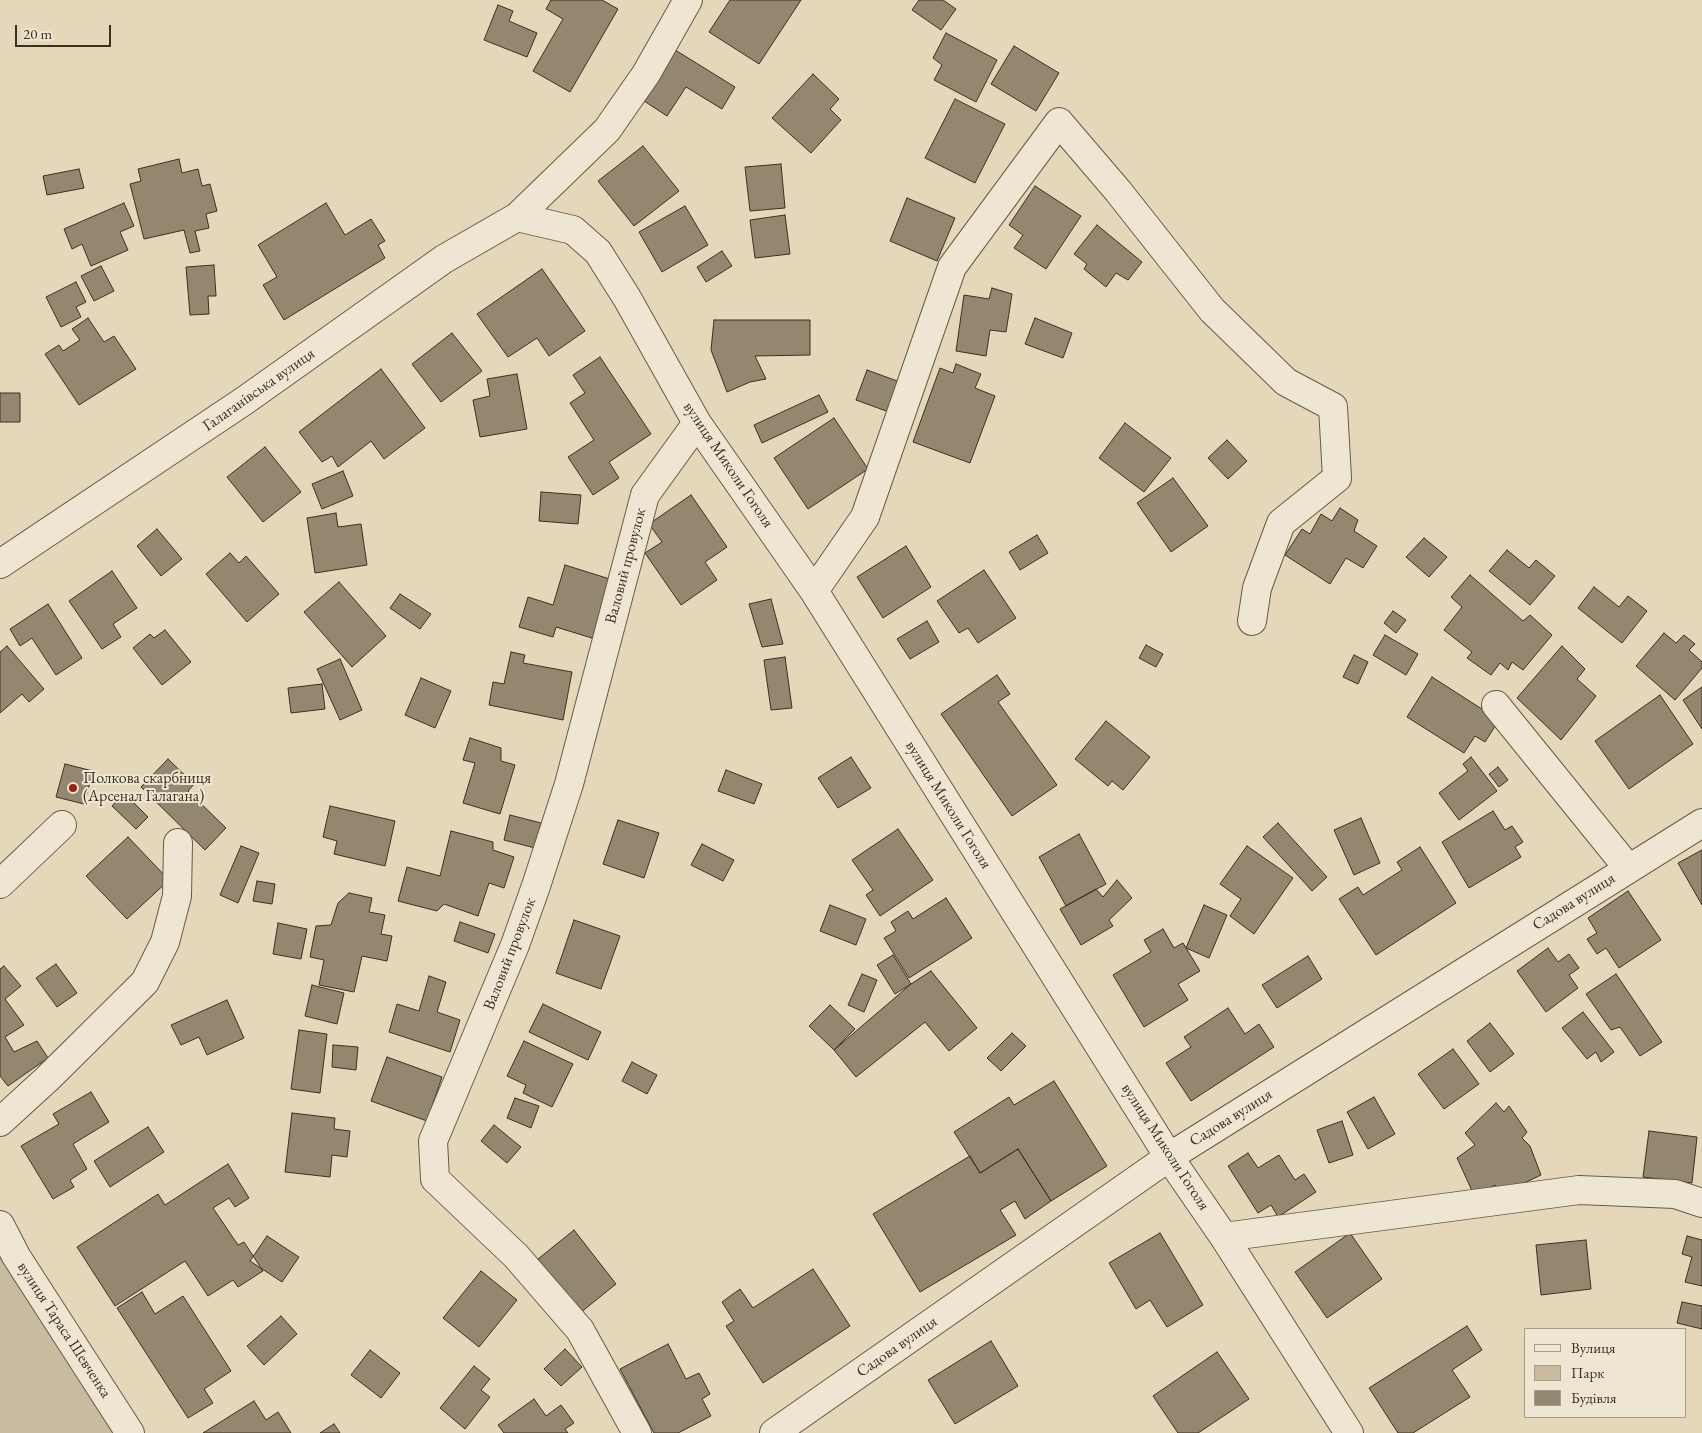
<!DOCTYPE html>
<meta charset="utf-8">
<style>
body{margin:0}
#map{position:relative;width:1702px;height:1433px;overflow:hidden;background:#e5d8ba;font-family:"EB Garamond",serif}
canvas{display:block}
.legend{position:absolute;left:1524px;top:1328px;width:162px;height:90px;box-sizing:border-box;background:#eee6d2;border:1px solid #a79d8a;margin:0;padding:6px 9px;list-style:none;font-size:15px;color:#3c301f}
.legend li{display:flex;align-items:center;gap:10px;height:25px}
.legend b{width:25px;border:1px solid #a79d8a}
.scale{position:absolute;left:15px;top:25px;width:96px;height:22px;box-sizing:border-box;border:2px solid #3c301f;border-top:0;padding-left:6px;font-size:15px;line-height:18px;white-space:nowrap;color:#3c301f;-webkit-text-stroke:4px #eee6d2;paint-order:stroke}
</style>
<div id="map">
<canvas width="1702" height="1433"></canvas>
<ul class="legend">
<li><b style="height:6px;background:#eee6d2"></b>Вулиця</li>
<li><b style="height:14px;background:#c8bba0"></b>Парк</li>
<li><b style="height:14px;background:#948770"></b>Будівля</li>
</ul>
<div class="scale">20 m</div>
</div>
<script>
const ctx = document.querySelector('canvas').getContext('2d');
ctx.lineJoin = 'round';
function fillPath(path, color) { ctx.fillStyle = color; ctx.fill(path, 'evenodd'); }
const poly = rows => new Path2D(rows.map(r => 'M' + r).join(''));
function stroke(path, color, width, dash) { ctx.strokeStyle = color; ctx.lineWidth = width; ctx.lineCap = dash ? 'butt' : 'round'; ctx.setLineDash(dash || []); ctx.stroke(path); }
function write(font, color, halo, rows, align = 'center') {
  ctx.font = font + ' "EB Garamond",serif'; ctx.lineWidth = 4; ctx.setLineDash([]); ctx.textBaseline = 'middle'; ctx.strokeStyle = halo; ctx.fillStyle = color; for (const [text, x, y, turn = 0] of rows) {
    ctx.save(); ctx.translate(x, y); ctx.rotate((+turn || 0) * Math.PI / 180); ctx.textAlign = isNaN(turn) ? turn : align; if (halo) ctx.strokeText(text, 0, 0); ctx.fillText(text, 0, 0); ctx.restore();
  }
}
const green = poly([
 [0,1256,113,1433,0,1433]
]);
const building = poly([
 [551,0,602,0,618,9,570,92,533,71,563,19,546,9,551,0],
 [730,0,801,0,759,64,709,32,730,0],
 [919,0,943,0,956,9,941,30,912,10,919,0],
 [498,5,513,11,509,21,537,33,527,57,484,40,498,5],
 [946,33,997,60,976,102,934,80,942,65,933,58,946,33],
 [1014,46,1059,73,1036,111,991,84,1014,46],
 [672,48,735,87,722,109,686,87,667,116,641,99,672,48],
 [813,74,839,99,830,109,841,120,811,153,772,118,813,74],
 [955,99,1005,124,975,183,925,158,955,99],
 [643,146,679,191,634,226,598,181,643,146],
 [179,159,182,173,198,169,202,186,210,184,217,211,206,214,209,228,195,231,200,251,190,253,184,230,144,239,130,184,141,181,138,169,179,159],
 [781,164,785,208,750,211,745,167,781,164],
 [79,169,84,188,47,195,43,176,79,169],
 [1035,186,1081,216,1046,269,1014,248,1023,235,1009,225,1035,186],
 [907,198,955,218,937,261,890,241,907,198],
 [124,203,134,226,120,232,128,250,91,266,82,244,72,249,64,229,124,203],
 [326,203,345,235,371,219,385,241,378,245,385,258,284,320,263,285,277,277,258,245,326,203],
 [685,206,708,245,662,272,639,232,685,206],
 [785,215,790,254,755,258,750,220,785,215],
 [1097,225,1142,262,1128,280,1116,273,1106,287,1084,269,1087,264,1074,254,1097,225],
 [722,251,732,266,706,282,697,267,722,251],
 [214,265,216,296,208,296,209,314,190,315,186,267,214,265],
 [101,266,114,291,94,301,81,276,101,266],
 [542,269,585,331,549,356,537,338,508,357,477,314,542,269],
 [76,282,86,302,76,307,81,317,61,327,46,297,76,282],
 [992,288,1012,294,1006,332,990,330,986,356,956,351,964,295,989,299,992,288],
 [88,318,104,342,114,336,136,369,79,405,45,354,59,345,63,351,80,340,72,329,88,318],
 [1035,318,1072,333,1063,358,1025,344,1035,318],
 [714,320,810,320,810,355,755,356,766,379,750,382,727,392,711,350,714,320],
 [452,333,482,371,441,402,412,364,452,333],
 [600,357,651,434,609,462,619,478,593,495,568,457,594,440,570,403,585,393,573,375,600,357],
 [956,364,981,374,975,388,995,396,970,463,913,442,940,368,953,373,956,364],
 [381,369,425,428,384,459,371,441,338,467,332,456,322,462,299,432,381,369],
 [867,370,900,382,889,412,856,400,867,370],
 [517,374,527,429,480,437,473,400,490,396,487,379,517,374],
 [0,393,20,393,20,422,0,422,0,393],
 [819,395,828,412,762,443,754,425,819,395],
 [834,418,868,469,808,509,774,458,834,418],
 [1125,423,1171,458,1144,492,1099,458,1125,423],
 [1227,440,1247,461,1228,479,1208,458,1227,440],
 [265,447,301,492,263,522,227,477,265,447],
 [343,471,353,496,322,509,312,484,343,471],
 [1173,478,1208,526,1171,552,1137,503,1173,478],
 [541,492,581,495,578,524,539,521,541,492],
 [691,495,727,547,705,562,717,580,681,605,645,553,662,542,649,524,691,495],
 [1340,508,1358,520,1354,531,1377,546,1363,568,1346,558,1330,584,1285,555,1302,529,1310,534,1321,514,1332,521,1340,508],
 [336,513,338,527,361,524,367,565,315,573,307,518,336,513],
 [157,529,182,559,161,576,137,546,157,529],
 [1037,535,1048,553,1020,570,1009,552,1037,535],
 [1424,538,1447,557,1429,577,1406,557,1424,538],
 [906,546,931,587,883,618,857,577,906,546],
 [1507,550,1529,568,1536,560,1555,576,1530,605,1489,571,1507,550],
 [230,553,239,563,246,556,279,594,247,622,206,574,230,553],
 [565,565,613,580,595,639,556,627,553,637,519,627,528,597,553,605,565,565],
 [984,570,1016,618,978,643,968,628,959,633,937,601,984,570],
 [112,571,137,608,113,624,121,637,102,649,69,601,112,571],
 [1470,575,1523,621,1530,615,1552,635,1523,670,1512,662,1508,670,1500,663,1491,675,1467,658,1472,652,1444,630,1462,607,1451,597,1470,575],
 [339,582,386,636,352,667,304,612,339,582],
 [1594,587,1619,607,1628,596,1647,611,1622,643,1578,608,1594,587],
 [400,594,431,614,420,629,390,608,400,594],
 [771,599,783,644,762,647,749,604,771,599],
 [48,604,82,658,56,675,32,638,20,646,10,629,48,604],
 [1393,611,1406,620,1396,633,1384,623,1393,611],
 [927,621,939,642,910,659,897,639,927,621],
 [165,630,191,662,162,685,133,648,150,634,154,638,165,630],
 [1664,633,1676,643,1684,635,1695,644,1689,650,1702,662,1702,668,1675,700,1636,666,1664,633],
 [1385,635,1418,654,1406,675,1373,655,1385,635],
 [1146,645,1163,654,1156,667,1139,658,1146,645],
 [7,646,44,689,29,702,22,694,0,713,0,652,7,646],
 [1562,646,1585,669,1577,679,1596,696,1561,740,1517,698,1562,646],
 [511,652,525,655,523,663,572,672,563,720,489,705,493,682,504,684,511,652],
 [1354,655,1368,662,1358,684,1343,677,1354,655],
 [785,657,792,708,771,710,764,660,785,657],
 [340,659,362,710,340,720,317,669,340,659],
 [997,675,1010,694,998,702,1057,785,1012,816,941,714,997,675],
 [1432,677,1499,720,1485,742,1475,736,1464,753,1407,717,1432,677],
 [421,678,451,691,435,728,405,715,421,678],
 [322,684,325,709,291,713,288,688,322,684],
 [1702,687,1702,729,1683,700,1702,687],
 [1660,695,1693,744,1629,789,1595,741,1660,695],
 [1106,721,1150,757,1123,790,1112,781,1108,786,1075,759,1106,721],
 [470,738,501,748,501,761,515,765,500,814,463,803,475,763,463,760,470,738],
 [851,757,871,788,838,808,818,778,851,757],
 [1471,757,1497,791,1459,820,1439,793,1468,771,1463,764,1471,757],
 [168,759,194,784,188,791,226,828,205,850,141,787,168,759],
 [65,764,93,771,84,804,56,797,65,764],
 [1498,767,1508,780,1499,787,1489,774,1498,767],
 [726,770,762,784,754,804,718,791,726,770],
 [124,793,148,817,136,829,112,806,124,793],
 [330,806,395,821,385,866,334,854,337,841,323,837,330,806],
 [1493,811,1505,830,1512,826,1523,842,1515,847,1521,857,1469,888,1442,842,1493,811],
 [510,815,541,823,535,848,504,840,510,815],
 [1361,818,1380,863,1354,875,1334,830,1361,818],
 [618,820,659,833,644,878,603,864,618,820],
 [1278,823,1327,877,1312,891,1263,837,1278,823],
 [898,829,933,880,880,916,866,895,873,890,852,860,898,829],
 [451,831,493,842,493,850,514,857,504,888,489,883,478,916,444,904,437,911,398,901,407,867,440,876,451,831],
 [1079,834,1106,884,1066,906,1039,857,1079,834],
 [128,837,169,880,127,919,86,876,128,837],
 [702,844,734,860,723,881,691,865,702,844],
 [241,846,259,853,238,903,220,895,241,846],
 [1247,846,1293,878,1254,934,1230,916,1241,899,1220,884,1247,846],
 [1420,847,1456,903,1376,955,1339,899,1358,887,1363,895,1402,870,1397,862,1420,847],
 [1702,850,1702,905,1678,863,1702,850],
 [1117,880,1132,898,1109,920,1113,926,1081,945,1060,909,1096,889,1103,897,1117,880],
 [257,881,275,884,272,904,253,901,257,881],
 [1628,891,1661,940,1619,968,1606,948,1597,954,1587,939,1597,933,1588,918,1628,891],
 [349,893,372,898,369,912,385,915,381,934,392,936,387,961,362,956,354,992,319,985,324,960,310,957,316,926,331,925,338,903,349,893],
 [946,898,972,938,909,978,884,938,896,931,891,922,908,911,913,919,946,898],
 [830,905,866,919,856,945,820,931,830,905],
 [1204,905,1227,915,1209,958,1186,948,1204,905],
 [574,920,620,936,601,989,556,973,574,920],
 [460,922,495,934,488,953,454,941,460,922],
 [278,923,307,929,301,959,273,954,278,923],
 [1163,929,1174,948,1183,943,1200,971,1178,984,1188,1000,1144,1027,1113,975,1151,952,1144,940,1163,929],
 [1548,948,1558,962,1569,954,1579,968,1569,975,1578,988,1546,1012,1517,971,1548,948],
 [893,955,911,984,895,994,877,965,893,955],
 [1308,956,1322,979,1277,1008,1262,985,1308,956],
 [56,964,77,993,57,1007,36,978,56,964],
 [4,966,21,986,5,999,24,1025,5,1037,14,1052,37,1041,48,1058,8,1086,0,1076,0,969,4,966],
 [931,971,977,1028,949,1051,925,1022,856,1077,834,1050,911,984,931,971],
 [862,974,877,980,864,1012,848,1005,862,974],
 [1616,974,1662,1042,1640,1056,1620,1027,1611,1030,1586,994,1616,974],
 [429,976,446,982,437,1012,460,1020,450,1052,389,1032,397,1004,419,1011,429,976],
 [312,985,344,993,337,1024,305,1016,312,985],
 [227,1000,244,1038,207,1055,199,1037,181,1045,171,1025,227,1000],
 [543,1004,601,1032,588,1060,529,1032,543,1004],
 [830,1005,855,1029,834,1050,809,1026,830,1005],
 [1228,1008,1245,1034,1259,1024,1274,1047,1191,1101,1166,1063,1191,1047,1184,1037,1228,1008],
 [1583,1012,1614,1052,1601,1062,1596,1052,1587,1059,1562,1028,1583,1012],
 [1490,1023,1514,1054,1490,1072,1467,1041,1490,1023],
 [299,1030,327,1034,320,1093,291,1089,299,1030],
 [1012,1033,1026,1046,1001,1071,987,1058,1012,1033],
 [524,1041,573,1064,552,1107,523,1093,526,1085,507,1076,524,1041],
 [333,1045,358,1047,356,1070,332,1067,333,1045],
 [1453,1049,1479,1084,1444,1109,1418,1074,1453,1049],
 [387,1057,442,1077,427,1121,371,1101,387,1057],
 [632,1062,657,1075,647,1094,622,1081,632,1062],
 [1054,1081,1107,1166,1051,1201,1018,1149,980,1173,954,1132,1009,1097,1014,1105,1054,1081],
 [91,1092,109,1122,73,1144,87,1169,70,1180,74,1187,53,1199,21,1146,59,1124,53,1114,91,1092],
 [1374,1097,1395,1134,1368,1149,1347,1112,1374,1097],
 [515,1098,539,1106,531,1128,507,1118,515,1098],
 [1496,1103,1504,1112,1509,1106,1527,1132,1522,1138,1530,1146,1541,1175,1503,1193,1495,1185,1474,1195,1457,1158,1475,1145,1465,1133,1496,1103],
 [292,1113,335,1118,334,1129,350,1131,347,1157,332,1155,330,1177,285,1172,292,1113],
 [1342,1121,1353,1155,1329,1163,1317,1130,1342,1121],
 [494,1125,521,1147,507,1163,481,1141,494,1125],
 [148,1127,164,1152,110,1187,94,1161,148,1127],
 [1649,1131,1697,1137,1692,1183,1643,1177,1649,1131],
 [1018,1149,1051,1201,1025,1219,1015,1201,1000,1210,1016,1235,920,1292,873,1214,970,1156,980,1173,1018,1149],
 [1248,1153,1258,1168,1279,1155,1295,1180,1304,1174,1316,1192,1278,1217,1271,1205,1258,1213,1228,1166,1248,1153],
 [228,1164,249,1198,235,1207,229,1198,213,1208,238,1245,244,1242,263,1271,238,1287,233,1280,208,1296,185,1261,115,1306,77,1247,158,1194,165,1205,228,1164],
 [574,1230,616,1284,580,1313,538,1259,574,1230],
 [1160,1233,1203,1305,1167,1327,1150,1300,1136,1309,1109,1263,1160,1233],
 [1350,1233,1382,1279,1327,1318,1295,1272,1350,1233],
 [267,1236,299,1257,282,1282,250,1261,267,1236],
 [1687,1236,1702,1240,1702,1286,1685,1282,1692,1257,1682,1254,1687,1236],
 [1586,1240,1591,1289,1541,1295,1536,1245,1586,1240],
 [813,1269,850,1326,763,1383,726,1326,734,1321,722,1302,740,1289,753,1308,813,1269],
 [481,1271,517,1300,479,1347,443,1318,481,1271],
 [142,1292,155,1314,183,1296,231,1371,204,1389,213,1403,188,1418,117,1308,142,1292],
 [1682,1302,1702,1306,1702,1329,1677,1323,1682,1302],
 [281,1316,297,1334,264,1365,247,1346,281,1316],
 [1467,1326,1482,1350,1452,1370,1470,1397,1413,1433,1398,1433,1369,1388,1467,1326],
 [991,1341,1018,1386,955,1424,928,1380,991,1341],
 [668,1344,686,1379,699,1373,710,1394,702,1399,711,1416,678,1433,654,1433,620,1369,668,1344],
 [565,1349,582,1367,561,1386,544,1369,565,1349],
 [370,1350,400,1373,381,1398,351,1375,370,1350],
 [1217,1352,1249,1399,1198,1433,1178,1433,1153,1396,1217,1352],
 [474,1366,490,1379,481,1390,490,1397,465,1429,440,1408,474,1366],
 [534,1399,546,1416,561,1405,574,1423,565,1429,568,1433,504,1433,498,1425,534,1399],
 [254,1401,266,1420,278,1412,291,1433,203,1433,254,1401],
 [334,1424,340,1433,320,1433,334,1424]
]);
const minor = poly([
 [517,217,573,230,598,252,627,298,697,423,814,591,1169,1157,1224,1237,1349,1433],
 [0,564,244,401,444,259,517,217,607,130,646,74,688,0],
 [814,591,865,517,952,267,1059,122,1118,191,1212,310,1286,382,1333,407,1337,478,1281,523,1257,588,1252,621],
 [1496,705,1628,868],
 [0,884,62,825],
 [0,1122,47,1079,145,982,165,942,177,896,178,843],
 [0,1225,16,1256,130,1433],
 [1224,1237,1579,1190,1675,1194,1702,1203],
 [637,1433,580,1330,516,1256,435,1179,433,1141,515,945,536,886,569,784,645,495,697,423],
 [774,1433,1169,1157,1702,823]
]);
const markers = [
 [73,788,5,"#8f2418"]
];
const streetNames = [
 ["Галаганівська вулиця",259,390,-35],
 ["вулиця Миколи Гоголя",728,465,56],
 ["Валовий провулок",626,566,-75],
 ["вулиця Миколи Гоголя",948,805,58],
 ["Садова вулиця",1574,902,-32],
 ["Валовий провулок",510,954,-69],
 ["Садова вулиця",1231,1118,-32],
 ["вулиця Миколи Гоголя",1165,1147,57],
 ["вулиця Тараса Шевченка",64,1330,57],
 ["Садова вулиця",897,1347,-35]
];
const poiNames = [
 ["Полкова скарбниця",83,779],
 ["(Арсенал Галагана)",83,797]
];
fillPath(green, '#c8bba0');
fillPath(building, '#948770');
stroke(building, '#3c301f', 1);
stroke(minor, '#665a46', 30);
stroke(minor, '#eee6d2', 28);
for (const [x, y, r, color] of markers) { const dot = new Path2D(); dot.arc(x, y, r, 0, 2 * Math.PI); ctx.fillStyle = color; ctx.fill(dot); stroke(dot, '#eee6d2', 2); }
write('16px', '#3c301f', '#eee6d2', streetNames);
write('16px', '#3c301f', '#eee6d2', poiNames, 'left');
</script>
